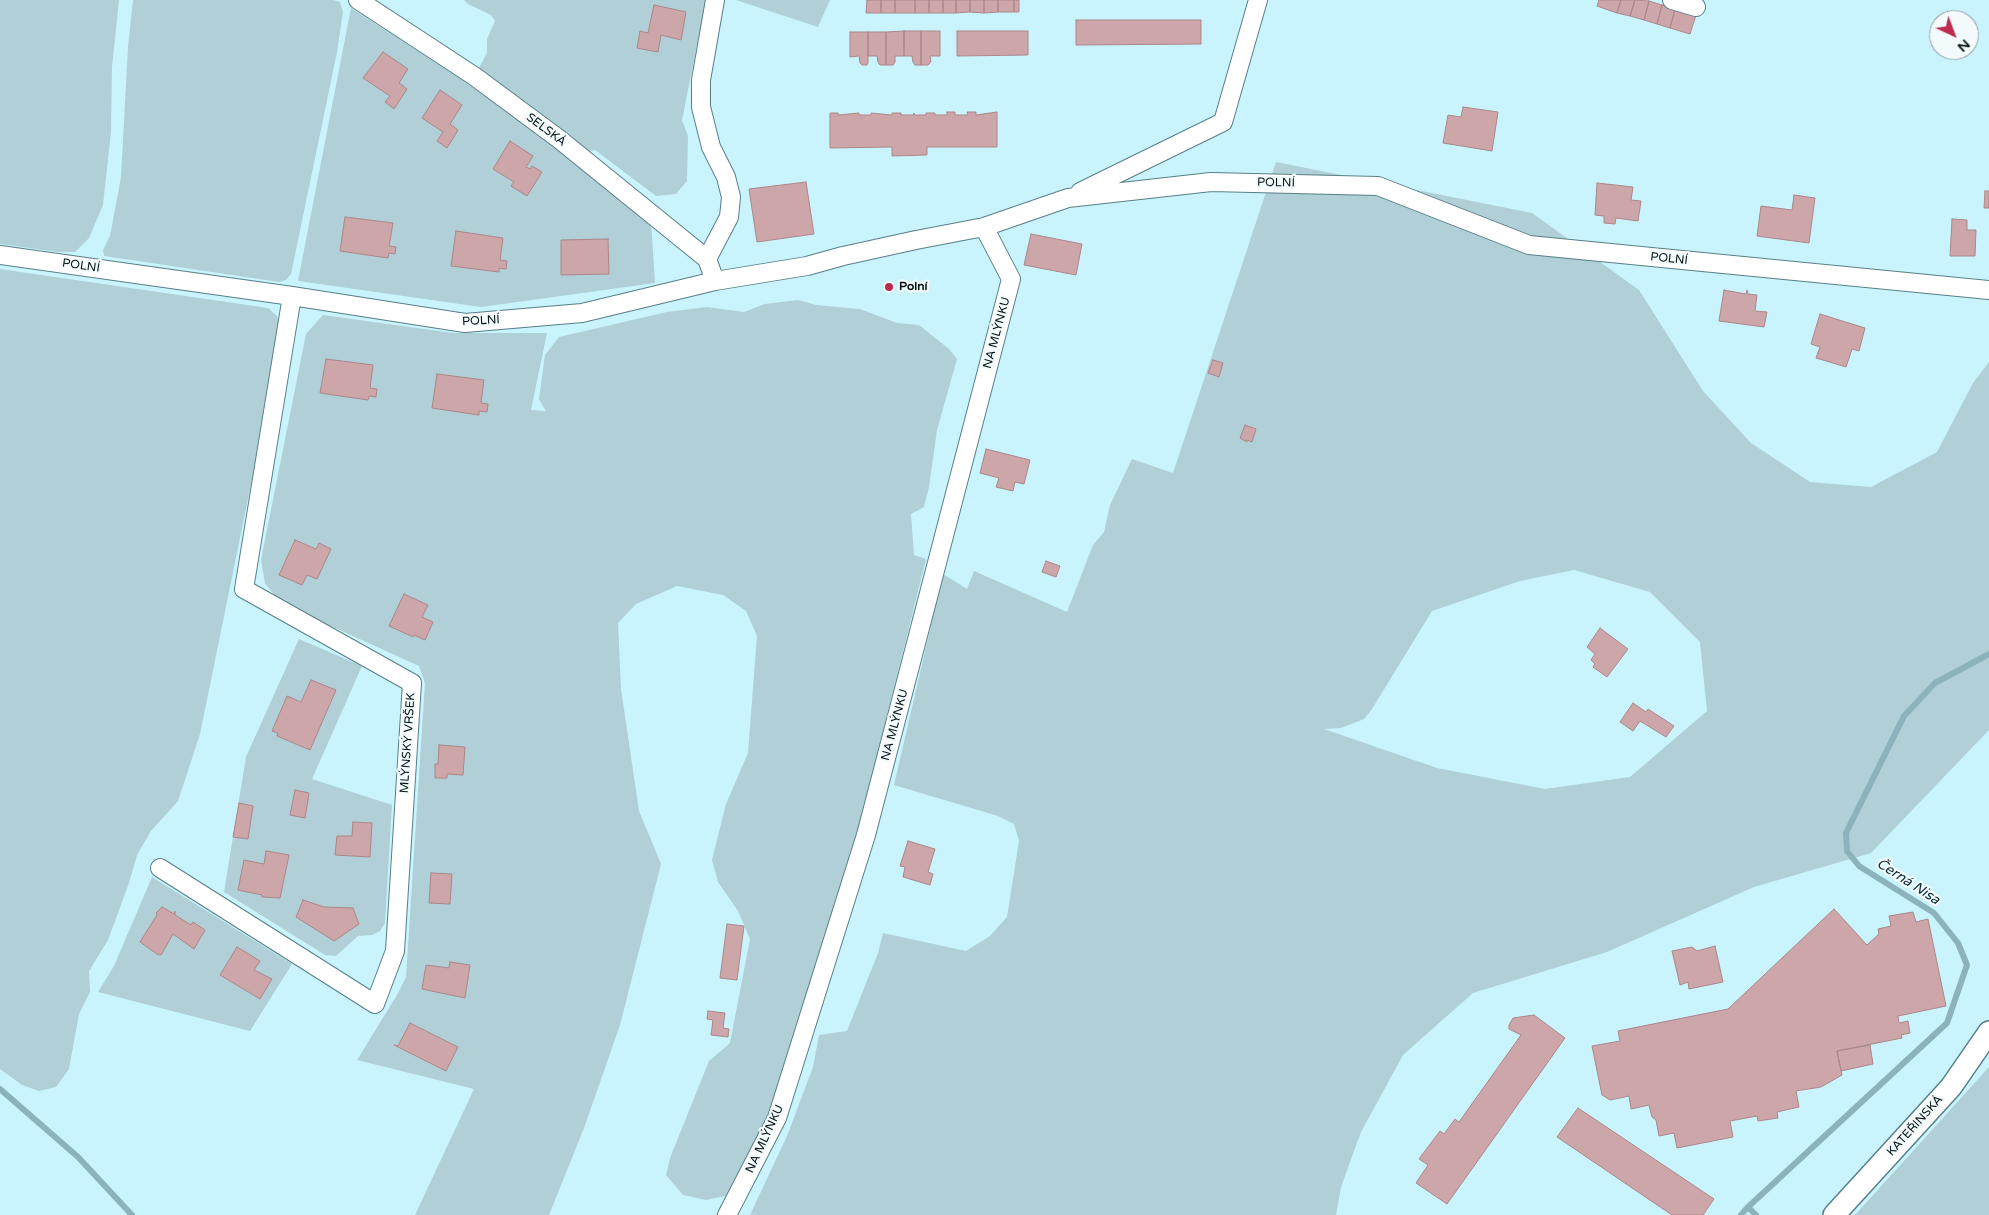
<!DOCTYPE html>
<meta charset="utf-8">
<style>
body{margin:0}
#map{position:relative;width:1989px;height:1215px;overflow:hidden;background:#c9f4fe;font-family:"Varela Round",sans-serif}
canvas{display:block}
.north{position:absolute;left:1929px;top:10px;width:50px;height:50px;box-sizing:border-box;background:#f2fafc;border:1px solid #929da0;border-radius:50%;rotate:137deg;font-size:14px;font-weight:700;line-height:20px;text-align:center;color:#031215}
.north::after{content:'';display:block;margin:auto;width:18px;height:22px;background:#bd2c4e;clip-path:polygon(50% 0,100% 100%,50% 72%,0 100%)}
</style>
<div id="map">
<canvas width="1989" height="1215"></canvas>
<div class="north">N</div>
</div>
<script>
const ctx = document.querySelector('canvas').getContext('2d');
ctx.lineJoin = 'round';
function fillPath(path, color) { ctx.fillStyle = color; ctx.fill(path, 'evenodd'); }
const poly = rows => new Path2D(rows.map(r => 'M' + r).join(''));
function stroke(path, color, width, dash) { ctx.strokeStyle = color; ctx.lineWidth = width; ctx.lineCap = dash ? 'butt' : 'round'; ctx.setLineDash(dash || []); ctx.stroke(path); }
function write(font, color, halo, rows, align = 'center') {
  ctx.font = font + ' "Varela Round",sans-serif'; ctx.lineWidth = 4.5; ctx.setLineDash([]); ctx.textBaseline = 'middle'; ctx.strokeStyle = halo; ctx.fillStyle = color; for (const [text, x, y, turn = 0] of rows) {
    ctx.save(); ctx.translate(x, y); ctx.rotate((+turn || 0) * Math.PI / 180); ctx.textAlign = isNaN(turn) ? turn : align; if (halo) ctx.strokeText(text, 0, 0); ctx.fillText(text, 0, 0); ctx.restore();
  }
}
const green = poly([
 [0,0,119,0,112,67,111,132,103,205,89,238,75,252,58,252,0,244],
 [133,0,333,0,340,2,343,12,337,52,291,274,286,280,279,282,104,256,103,250,110,236,121,177,128,47],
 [464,0,706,0,682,120,688,136,687,181,676,194,656,196,595,150,588,151,570,135,479,68,487,53,487,39,495,21,491,15,468,4],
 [736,0,830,0,818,27],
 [351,8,458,77,558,149,651,221,655,283,481,307,298,281],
 [1276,162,1532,213,1639,290,1703,391,1751,443,1810,482,1871,487,1937,452,1973,383,1989,362,1989,730,1871,853,1754,887,1607,952,1473,993,1403,1055,1361,1132,1341,1187,1336,1215,750,1215,787,1136,813,1067,819,1035,847,1031,878,953,883,933,966,951,990,936,1007,917,1019,841,1014,824,998,816,894,785,943,574,967,589,974,571,1067,612,1093,545,1104,532,1110,505,1132,459,1173,473],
 [1574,570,1650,592,1700,642,1707,711,1630,777,1545,789,1437,768,1324,729,1341,728,1364,719,1372,709,1432,611,1520,581],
 [0,269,268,308,277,316,282,332,200,734,178,801,151,831,137,855,129,883,108,940,89,971,90,992,79,1014,69,1069,56,1087,39,1091,22,1085,0,1069],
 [798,300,816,305,860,309,897,323,919,325,949,349,957,359,937,430,929,487,924,507,911,514,914,555,926,559,855,844,772,1116,726,1196,706,1200,683,1195,666,1175,670,1158,709,1061,730,1043,750,939,738,911,718,882,712,860,726,804,748,753,757,636,746,611,723,595,677,586,636,604,618,623,621,689,639,811,661,864,620,1025,584,1128,549,1215,415,1215,474,1089,357,1060,397,995,406,977,425,683,419,666,289,607,275,596,265,583,261,560,306,334,323,315,453,333,547,333,531,410,546,411,539,399,545,355,559,337,667,312,707,307,744,312,765,304],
 [299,639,362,666,312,779,392,805,385,923,380,931,372,935,358,936,336,956,325,955,224,892,246,757],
 [152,877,292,964,250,1031,98,992,114,966],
 [1989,1067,1989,1215,1855,1215]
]);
const stream = poly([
 [0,1089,78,1157,132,1215],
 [1748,1207,1756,1215],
 [1741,1215,1748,1207,1947,1023,1967,965,1958,943,1934,913,1859,866,1847,851,1846,833,1904,716,1935,683,1989,654]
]);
const building = poly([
 [867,0,881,0,881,13,866,13,867,0],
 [881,0,895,0,895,13,881,13,881,0],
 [895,0,915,0,915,13,895,13,895,0],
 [915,0,929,0,929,13,915,13,915,0],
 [929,0,943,0,943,13,929,13,929,0],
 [943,0,956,0,956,13,943,13,943,0],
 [956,0,970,0,970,12,956,13,956,0],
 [970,0,984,0,984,13,970,12,970,0],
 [984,0,998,0,998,12,984,13,984,0],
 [998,0,1014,0,1014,12,998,12,998,0],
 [1014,0,1019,0,1019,12,1014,12,1014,0],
 [1599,0,1621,0,1617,13,1597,6,1599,0],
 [1621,0,1635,0,1630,16,1617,13,1621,0],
 [1635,0,1649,1,1644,20,1630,16,1635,0],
 [1649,1,1662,5,1657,24,1644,20,1649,1],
 [654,5,686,12,681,40,661,35,658,52,637,48,640,31,648,33,654,5],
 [1662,5,1675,9,1670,28,1657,24,1662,5],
 [1675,9,1696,15,1690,34,1670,28,1675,9],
 [1076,20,1201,20,1201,44,1076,45,1076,20],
 [904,31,921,31,921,65,915,65,913,62,912,56,904,56,904,31],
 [904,31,904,56,895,56,895,62,893,65,886,65,886,32,904,31],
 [921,31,940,31,940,56,930,56,931,62,928,65,921,65,921,31],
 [957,31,1028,31,1028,55,957,56,957,31],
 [850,32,868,32,868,63,867,65,862,65,860,63,859,56,850,57,850,32],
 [868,32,886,32,886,65,880,65,878,62,877,56,868,56,868,32],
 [383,52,408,69,399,83,407,89,394,109,385,102,390,96,363,78,383,52],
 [440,90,462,105,450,124,458,130,447,148,437,141,443,132,422,118,440,90],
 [1463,107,1498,112,1492,151,1443,143,1448,115,1461,117,1463,107],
 [947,112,955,112,955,115,968,115,967,112,976,112,976,115,997,112,997,147,927,147,927,155,892,156,892,147,830,148,830,113,838,113,838,115,859,113,859,115,871,115,871,113,892,115,892,113,901,113,901,115,913,115,914,113,914,115,926,115,926,113,935,113,935,115,947,115,947,112],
 [510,141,533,156,526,167,530,169,532,166,542,172,527,196,511,186,514,182,493,169,510,141],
 [806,182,814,234,757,242,749,189,806,182],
 [1597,183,1633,187,1631,200,1641,201,1638,221,1616,218,1615,224,1604,223,1604,216,1595,215,1597,183],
 [1985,191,1989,191,1989,208,1984,208,1985,191],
 [1794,195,1815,198,1809,243,1757,236,1761,206,1792,210,1794,195],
 [345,217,393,223,389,246,396,247,395,254,389,253,388,258,340,251,345,217],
 [1952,219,1967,220,1967,230,1976,230,1975,256,1950,256,1952,219],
 [456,231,503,238,500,260,507,261,506,269,499,268,499,272,451,266,456,231],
 [1031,234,1082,244,1076,275,1024,265,1031,234],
 [608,239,609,274,561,275,561,240,608,239],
 [1724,290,1746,294,1747,290,1748,294,1757,295,1755,311,1767,312,1764,327,1719,321,1724,290],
 [1820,314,1865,328,1859,351,1852,349,1846,367,1816,358,1820,347,1811,344,1820,314],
 [326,359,373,365,370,388,377,389,376,397,369,396,368,400,320,393,326,359],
 [1213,360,1223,363,1219,377,1208,373,1213,360],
 [437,374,484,380,481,403,488,404,487,412,479,411,479,415,432,408,437,374],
 [1245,425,1256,429,1252,442,1247,440,1247,442,1240,438,1245,425],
 [986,449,1030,460,1024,484,1015,482,1013,491,996,487,999,478,980,473,986,449],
 [295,540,316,549,319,543,331,549,317,579,307,575,302,585,279,575,295,540],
 [1046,561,1060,566,1056,577,1042,572,1046,561],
 [404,594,428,605,422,617,433,622,425,640,414,635,413,637,389,626,404,594],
 [1600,628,1628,649,1607,677,1593,667,1595,664,1591,660,1595,654,1587,647,1600,628],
 [311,680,336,690,310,750,277,736,278,733,272,731,287,696,301,702,311,680],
 [1633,703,1646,712,1648,709,1674,726,1666,737,1640,721,1633,731,1620,722,1633,703],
 [439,745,465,747,463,775,447,774,447,778,435,778,435,764,438,764,439,745],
 [295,790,309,793,305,818,290,815,295,790],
 [239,803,253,806,248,839,233,837,239,803],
 [353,822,372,823,370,857,335,855,337,836,352,836,353,822],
 [908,841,935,849,928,872,933,874,930,885,903,877,905,867,900,866,908,841],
 [266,851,289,855,280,898,262,897,262,895,238,890,244,860,264,864,266,851],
 [431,873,452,874,450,904,429,903,431,873],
 [303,900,324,907,353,908,359,924,334,941,296,917,303,900],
 [162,907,174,914,175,911,175,915,191,925,193,922,205,930,194,949,173,934,161,955,157,954,140,942,157,915,156,913,162,907],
 [1834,909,1867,945,1879,934,1878,929,1891,926,1889,916,1913,912,1916,922,1928,919,1946,1006,1898,1016,1899,1023,1908,1021,1910,1033,1901,1035,1902,1038,1837,1051,1842,1075,1821,1087,1796,1091,1799,1107,1777,1112,1778,1118,1758,1121,1757,1116,1730,1121,1733,1137,1677,1148,1674,1133,1659,1136,1656,1120,1652,1117,1649,1105,1631,1109,1629,1096,1610,1100,1602,1095,1592,1046,1620,1041,1618,1031,1728,1009,1834,909],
 [727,924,744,926,737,980,720,978,727,924],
 [1715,946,1723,982,1689,989,1688,982,1680,985,1672,951,1692,947,1697,951,1715,946],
 [237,947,260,961,254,970,272,979,260,999,220,975,237,947],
 [450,962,470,965,465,998,422,989,426,965,449,968,450,962],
 [708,1011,725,1013,723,1028,729,1029,728,1037,711,1035,713,1020,707,1019,708,1011],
 [1534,1015,1565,1038,1447,1204,1416,1183,1428,1165,1419,1159,1440,1131,1444,1134,1455,1119,1459,1122,1521,1035,1509,1029,1509,1025,1513,1018,1534,1015],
 [410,1023,458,1047,446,1071,394,1045,398,1046,410,1023],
 [1870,1045,1873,1064,1841,1071,1837,1051,1870,1045],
 [1578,1108,1714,1199,1703,1215,1672,1215,1557,1137,1578,1108]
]);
const minor = poly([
 [358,0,474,76,559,139,707,259,715,281],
 [1672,0,1696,7],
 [1080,192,1223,122,1258,0],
 [0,255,292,296,465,323,582,313,715,281,807,266,843,256,916,240,984,227,1068,198,1211,182,1378,186,1529,245,1989,290],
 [707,259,729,217,731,197,726,177,711,147,701,107,701,80,715,0],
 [160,868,375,1004,395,951,412,683,244,589,292,296],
 [727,1215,777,1118,866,835,1011,279,984,227]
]);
const tertiary = poly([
 [1834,1215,1951,1087,1989,1032]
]);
const markers = [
 [889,287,5,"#bd2c4e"]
];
const streetNames = [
 ["SELSKÁ",546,130,37],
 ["POLNÍ",1276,183,1],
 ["POLNÍ",1669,259,6],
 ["POLNÍ",81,266,8],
 ["POLNÍ",481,321,-3],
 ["NA MLÝNKU",997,333,-75],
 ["NA MLÝNKU",895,725,-75],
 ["MLÝNSKÝ VRŠEK",408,743,-86],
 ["KATEŘINSKÁ",1915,1126,-48],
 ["NA MLÝNKU",765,1139,-65]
];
const poiNames = [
 ["Polní",899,287]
];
const waterNames = [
 ["Černá Nisa",1908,882,33]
];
fillPath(green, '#b0cfd6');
stroke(stream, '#8cb3bb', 6);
fillPath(building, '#cda6a9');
stroke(building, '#ac8689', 1);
stroke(minor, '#577f88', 20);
stroke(tertiary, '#577f88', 24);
stroke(minor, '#fff', 18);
stroke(tertiary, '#fff', 21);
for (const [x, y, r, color] of markers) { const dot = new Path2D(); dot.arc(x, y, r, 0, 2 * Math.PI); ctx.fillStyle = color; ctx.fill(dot); stroke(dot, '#f2fafc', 2); }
write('12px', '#031215', '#f2fafc', streetNames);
write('bold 12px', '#031215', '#f2fafc', poiNames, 'left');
write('italic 14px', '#0a3038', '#f2fafc', waterNames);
</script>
